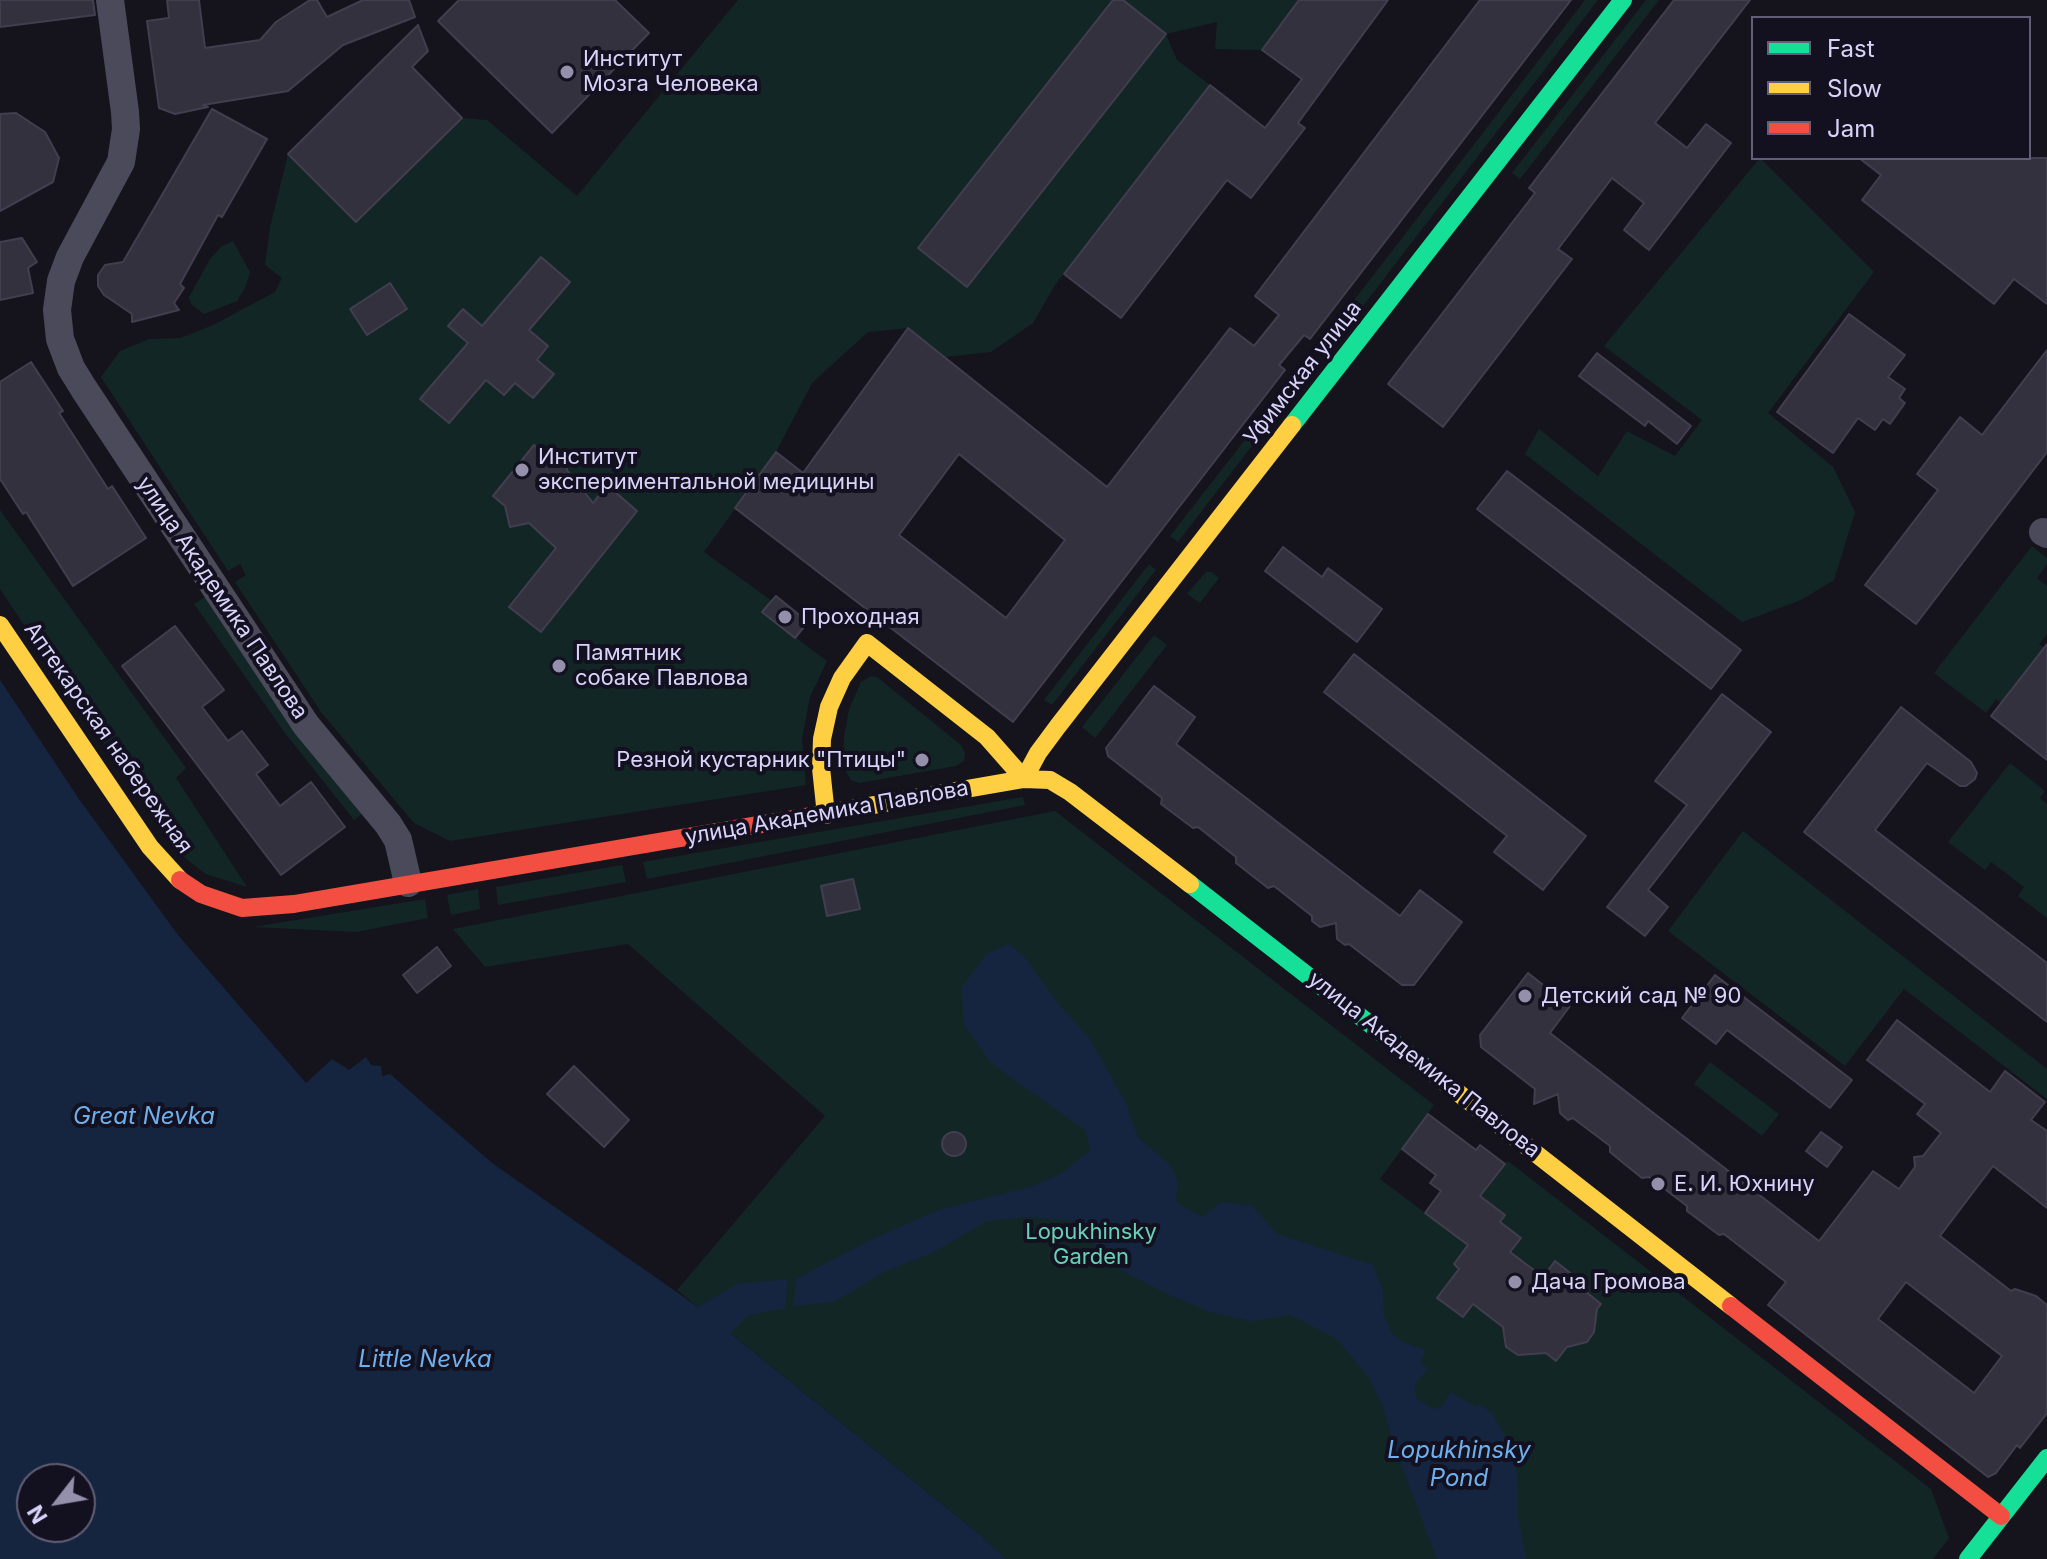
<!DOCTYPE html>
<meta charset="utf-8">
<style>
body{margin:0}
#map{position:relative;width:2047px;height:1559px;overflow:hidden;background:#15141c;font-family:Inter,sans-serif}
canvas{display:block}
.legend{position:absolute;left:1751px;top:16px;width:280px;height:144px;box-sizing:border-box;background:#13101f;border:2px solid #625e77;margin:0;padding:10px 14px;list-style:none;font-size:24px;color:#d8d3fa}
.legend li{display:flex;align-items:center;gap:16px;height:40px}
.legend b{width:40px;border:2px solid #625e77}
.north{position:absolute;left:16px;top:1463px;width:80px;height:80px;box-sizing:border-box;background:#13101f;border:2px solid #625e77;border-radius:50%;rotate:239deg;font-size:22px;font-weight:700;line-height:32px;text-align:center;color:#d8d3fa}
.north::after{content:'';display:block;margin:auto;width:28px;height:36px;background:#9490ac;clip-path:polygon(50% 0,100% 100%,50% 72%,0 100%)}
</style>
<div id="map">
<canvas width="2047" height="1559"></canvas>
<ul class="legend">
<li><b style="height:10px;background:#16e098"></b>Fast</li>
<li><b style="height:10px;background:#ffcf43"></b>Slow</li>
<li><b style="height:10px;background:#f24e42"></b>Jam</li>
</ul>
<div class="north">N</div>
</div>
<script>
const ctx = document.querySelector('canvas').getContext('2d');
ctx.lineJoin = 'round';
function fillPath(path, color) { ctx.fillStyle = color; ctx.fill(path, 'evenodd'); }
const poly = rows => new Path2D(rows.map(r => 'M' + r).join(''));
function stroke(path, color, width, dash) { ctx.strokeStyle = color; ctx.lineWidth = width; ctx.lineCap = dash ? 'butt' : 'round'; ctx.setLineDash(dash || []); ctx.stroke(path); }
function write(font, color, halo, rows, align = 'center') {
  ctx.font = font + ' Inter,sans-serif'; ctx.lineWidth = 8; ctx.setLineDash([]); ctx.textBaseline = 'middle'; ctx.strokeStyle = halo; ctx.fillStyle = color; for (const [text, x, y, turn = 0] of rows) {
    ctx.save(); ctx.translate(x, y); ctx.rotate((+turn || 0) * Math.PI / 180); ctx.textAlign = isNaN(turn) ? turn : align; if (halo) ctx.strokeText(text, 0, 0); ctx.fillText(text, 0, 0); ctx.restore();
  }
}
const green = poly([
 [738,0,1299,0,1262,50,1215,49,1217,22,1166,34,1177,60,1210,85,1055,285,1033,323,991,352,946,357,908,328,868,332,812,383,776,452,704,552,772,601,763,613,827,661,810,697,802,738,806,785,450,841,414,823,321,712,235,582,246,575,240,564,228,571,101,377,120,351,149,339,180,338,213,325,275,292,282,278,265,265,270,227,288,154,356,222,462,118,487,120,577,196],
 [1585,0,1598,0,1333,345,1325,338],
 [1646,0,1659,0,1520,179,1512,173],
 [1760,158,1874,272,1768,413,1833,467,1855,512,1834,580,1801,600,1742,622,1525,454,1539,429,1598,476,1627,431,1675,456,1702,420,1604,346],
 [233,241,250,272,246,286,237,301,204,314,191,304,189,297,210,259,222,246],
 [1297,373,1304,378,1178,542,1170,536],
 [0,510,186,768,176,778,247,887,206,874,186,859,163,833,0,589],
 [2032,546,2047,558,2047,564,2037,578,2047,586,2047,634,2039,644,2044,648,2002,703,1996,699,1986,713,1934,673],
 [1149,564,1156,570,1052,705,1044,700],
 [1206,572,1212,572,1219,578,1200,603,1187,594],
 [206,596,362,814,354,820,285,733,194,604],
 [1154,635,1167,645,1095,738,1082,727],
 [871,676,877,677,961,745,965,753,964,761,956,766,859,783,851,780,843,767,844,738,849,709,861,682],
 [2010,763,2045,791,2040,798,2047,804,2047,918,2018,896,2024,887,1991,862,1985,870,1948,842],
 [1023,797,1025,805,647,879,643,862],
 [1055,811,1434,1105,1380,1179,1452,1233,1508,1161,1931,1489,1949,1538,1933,1559,1006,1559,979,1534,677,1290,825,1116,628,944,485,967,453,929],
 [1743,831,2047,1069,2047,1099,1904,989,1845,1066,1668,931],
 [622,865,626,882,498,905,496,887],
 [478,889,480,909,451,915,447,895],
 [425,899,428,918,356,932,253,927],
 [1710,1062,1779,1114,1762,1136,1694,1084]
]);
const water = poly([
 [0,680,79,799,178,935,306,1083,332,1059,349,1070,366,1057,371,1065,381,1066,382,1076,390,1074,492,1163,698,1307,737,1284,788,1279,785,1308,749,1315,730,1333,979,1534,1006,1559,0,1559],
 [80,1479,80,1527,32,1527,32,1479],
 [1009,944,1026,959,1055,1000,1089,1038,1126,1103,1138,1138,1169,1164,1178,1181,1176,1202,1202,1217,1222,1202,1252,1206,1277,1234,1373,1265,1383,1292,1384,1315,1391,1333,1405,1343,1425,1350,1420,1363,1428,1368,1415,1385,1416,1398,1434,1409,1441,1407,1451,1392,1476,1407,1479,1404,1492,1413,1508,1441,1517,1473,1518,1517,1526,1559,1437,1559,1394,1446,1383,1406,1367,1375,1338,1340,1291,1315,1252,1321,1210,1312,1163,1292,1108,1263,1076,1221,1028,1217,987,1221,932,1253,884,1272,834,1302,794,1306,796,1279,868,1241,938,1210,1033,1186,1062,1173,1091,1149,1085,1130,991,1063,964,1024,962,987,987,953]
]);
const building = poly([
 [0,0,93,0,95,15,0,27,0,0],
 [167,0,199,0,205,48,260,40,276,22,310,0,317,0,327,17,363,0,409,0,415,17,343,45,288,91,203,105,208,107,175,114,159,108,147,21,169,18,167,0],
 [459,0,615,0,649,33,552,133,438,21,459,0],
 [1113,0,1123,0,1166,34,967,287,918,248,1113,0],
 [1299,0,1388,0,1298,123,1305,128,1251,198,1227,180,1121,318,1064,274,1210,85,1265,128,1302,79,1262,50,1299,0],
 [1480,0,1571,0,1310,339,1304,335,1279,365,1285,370,1013,722,735,508,776,452,803,473,908,328,1107,487,1230,328,1254,346,1279,315,1255,296,1480,0],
 [959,454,1065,540,1006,618,899,535,959,454],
 [1674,0,1750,0,1655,123,1687,148,1706,124,1731,143,1649,250,1624,230,1644,203,1612,178,1558,249,1572,259,1443,427,1388,384,1535,193,1529,188,1674,0],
 [418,25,428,51,412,67,462,118,356,222,288,154,418,25],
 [212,109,267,139,222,217,218,215,180,284,184,288,174,303,179,310,132,322,132,314,104,295,98,286,98,275,105,265,123,262,212,109],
 [16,113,45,132,59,158,53,182,0,211,0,114,16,113],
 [1859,158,2047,158,2047,304,2014,279,1994,304,1862,200,1881,175,1859,158],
 [22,238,37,262,28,268,33,293,0,300,0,242,22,238],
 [541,257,570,282,529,330,548,346,537,360,554,374,533,398,515,383,504,395,486,380,449,423,420,399,468,343,448,326,463,309,482,326,541,257],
 [390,283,407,309,367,335,350,309,390,283],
 [1849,314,1905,355,1888,377,1905,389,1899,398,1905,403,1890,424,1883,419,1875,430,1858,418,1833,453,1777,412,1849,314],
 [2047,350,2047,452,1916,624,1865,585,1938,490,1917,474,1960,417,1982,435,2047,350],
 [1597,353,1691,426,1677,444,1648,421,1645,426,1579,376,1597,353],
 [31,362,63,411,59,413,108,489,112,486,146,538,73,586,26,512,23,514,0,479,0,382,31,362],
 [534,445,548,457,564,455,567,470,593,503,607,485,637,511,541,632,509,607,556,548,529,523,510,527,505,506,493,496,534,445],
 [1507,471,1741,650,1711,689,1477,509,1507,471],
 [1283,547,1322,577,1328,568,1382,609,1357,642,1265,571,1283,547],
 [776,596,808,622,795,638,762,612,776,596],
 [175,626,224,690,202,707,228,741,242,731,268,765,256,774,280,806,311,782,345,827,281,875,122,666,175,626],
 [2047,644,2047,760,1991,716,2047,644],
 [1354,654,1586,836,1543,890,1494,852,1507,836,1324,692,1354,654],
 [1154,686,1195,717,1176,744,1363,888,1400,916,1420,890,1462,922,1414,985,1402,985,1349,944,1345,945,1337,939,1336,923,1320,927,1312,921,1312,916,1274,886,1268,888,1236,863,1236,857,1198,827,1193,828,1161,804,1162,798,1108,756,1106,748,1154,686],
 [1722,694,1771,732,1648,890,1668,907,1645,936,1607,907,1687,805,1655,781,1722,694],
 [1901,707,1971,762,1977,773,1975,779,1966,786,1960,786,1927,763,1875,830,2047,963,2047,1022,1804,832,1901,707],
 [853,879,860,909,827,916,821,886,853,879],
 [437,947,451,966,417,993,403,975,437,947],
 [1528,973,1570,1006,1550,1033,1819,1241,1873,1171,1899,1189,1915,1167,1914,1157,1923,1156,1941,1133,1917,1114,1925,1104,1867,1060,1897,1020,1990,1092,2005,1071,2045,1102,2031,1120,2047,1131,2047,1208,1993,1166,1940,1236,2011,1291,2015,1289,2036,1296,2047,1305,2047,1413,2020,1448,2017,1445,1996,1473,1988,1477,1768,1305,1786,1282,1724,1234,1719,1235,1687,1211,1687,1206,1649,1177,1642,1178,1627,1166,1610,1152,1610,1146,1573,1118,1568,1120,1560,1113,1558,1094,1534,1104,1535,1089,1481,1047,1480,1035,1528,973],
 [1906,1282,2002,1356,1974,1393,1878,1319,1906,1282],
 [1715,975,1852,1080,1830,1108,1727,1030,1716,1044,1682,1018,1715,975],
 [574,1066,629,1120,604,1147,547,1094,574,1066],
 [1428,1114,1476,1150,1480,1145,1505,1164,1480,1196,1505,1215,1500,1222,1521,1238,1510,1252,1543,1277,1555,1261,1588,1287,1585,1291,1601,1304,1597,1309,1594,1332,1587,1342,1567,1347,1556,1361,1546,1353,1518,1355,1506,1347,1503,1327,1473,1304,1463,1317,1437,1298,1459,1269,1454,1264,1468,1245,1425,1213,1441,1191,1430,1183,1436,1175,1402,1149,1428,1114],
 '942 1144a12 12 0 1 1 24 0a12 12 0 1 1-24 0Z',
 [1821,1132,1842,1147,1827,1167,1806,1151,1821,1132]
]);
const street = poly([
 [110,0,125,112,126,129,121,162,70,257,61,281,57,310,60,339,71,368,84,389,306,725,388,824,398,840,408,883],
 [2043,532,2047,534]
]);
const fast = poly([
 [1292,425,1623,0],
 [1190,884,1443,1081],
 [1968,1559,2047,1458]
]);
const slow = poly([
 [0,625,150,847,180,880],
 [1024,779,1038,753,1058,726,1292,425],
 [816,815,1024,779,1050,780,1070,792,1190,884],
 [826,815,821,768,822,739,829,707,842,678,867,643,987,737,1024,779],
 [1443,1081,1731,1306]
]);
const jam = poly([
 [180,880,201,894,242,908,294,904,816,815],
 [1731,1306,2001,1516]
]);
const markers = [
 [567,72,8,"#9490ac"],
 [522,470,8,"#9490ac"],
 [785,617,8,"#9490ac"],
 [559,666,8,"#9490ac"],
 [922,760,8,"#9490ac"],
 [1525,996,8,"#9490ac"],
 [1658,1184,8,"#9490ac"],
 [1515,1282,8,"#9490ac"]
];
const poiNames = [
 ["Институт",583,59],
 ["Мозга Человека",583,84],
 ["Институт",538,457],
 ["экспериментальной медицины",538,482],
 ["Проходная",801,617],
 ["Памятник",575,653],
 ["собаке Павлова",575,678],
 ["Резной кустарник \"Птицы\"",906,760,"right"],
 ["Детский сад № 90",1541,996],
 ["Е. И. Юхнину",1674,1184],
 ["Дача Громова",1531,1282]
];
const streetNames = [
 ["Уфимская улица",1303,373,-52],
 ["улица Академика Павлова",222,598,56],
 ["Аптекарская набережная",108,738,55],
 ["улица Академика Павлова",827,813,-10],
 ["улица Академика Павлова",1424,1065,38]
];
const parkNames = [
 ["Lopukhinsky",1091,1232],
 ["Garden",1091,1257]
];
const waterNames = [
 ["Great Nevka",144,1117],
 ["Little Nevka",425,1360],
 ["Lopukhinsky",1459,1451],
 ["Pond",1459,1479]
];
fillPath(green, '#132626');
fillPath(water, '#152540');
fillPath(building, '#33313e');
stroke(building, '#423e4f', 2);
stroke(street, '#4b4a5b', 28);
stroke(fast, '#16e098', 18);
stroke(slow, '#ffcf43', 18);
stroke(jam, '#f24e42', 18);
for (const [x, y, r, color] of markers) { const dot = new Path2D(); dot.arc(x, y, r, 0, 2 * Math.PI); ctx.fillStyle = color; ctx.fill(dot); stroke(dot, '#13101f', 3); }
write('22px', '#d8d3fa', '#13101f', poiNames, 'left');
write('22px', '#d8d3fa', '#13101f', streetNames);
write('22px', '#69d0b8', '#13101f', parkNames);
write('italic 24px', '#6eb0ed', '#13101f', waterNames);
</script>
